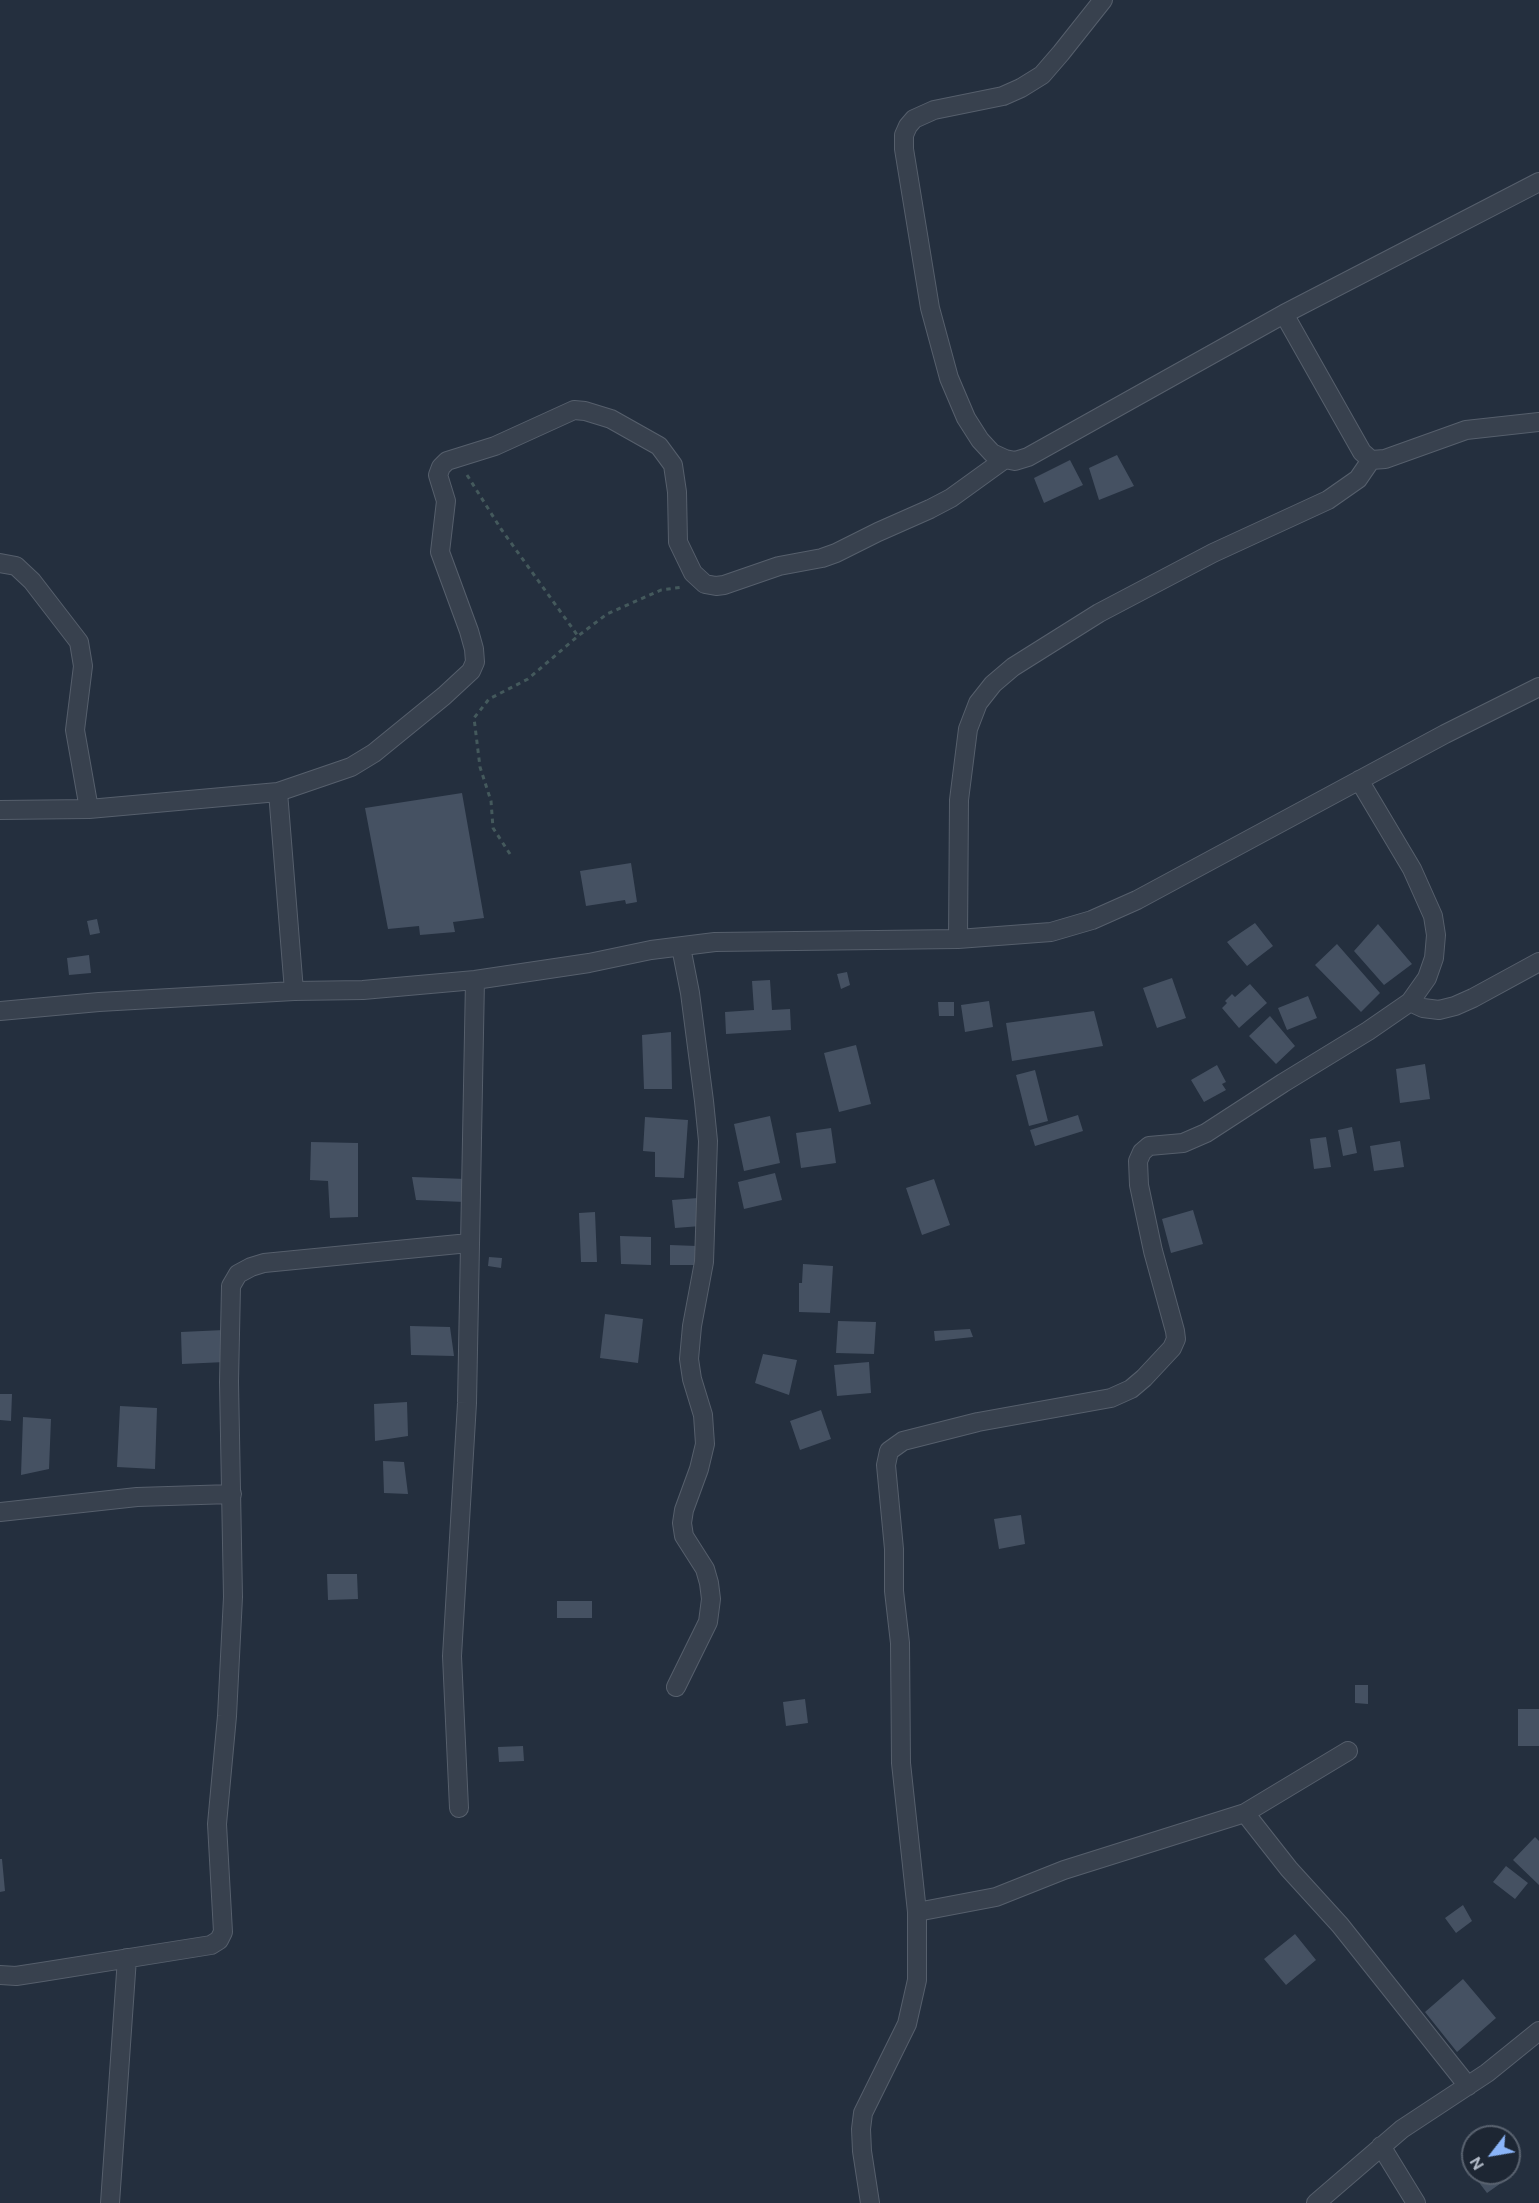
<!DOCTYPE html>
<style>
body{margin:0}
#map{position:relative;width:1539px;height:2203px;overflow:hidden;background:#242f3e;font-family:"DM Sans",sans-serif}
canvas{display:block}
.north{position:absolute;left:1461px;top:2125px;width:60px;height:60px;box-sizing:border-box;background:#1d2633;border:2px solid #59626f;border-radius:50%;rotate:239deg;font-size:16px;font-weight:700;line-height:24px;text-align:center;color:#b4bcc9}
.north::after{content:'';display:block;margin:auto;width:21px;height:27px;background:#8ab4f8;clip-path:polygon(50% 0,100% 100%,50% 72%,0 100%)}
</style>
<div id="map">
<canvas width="1539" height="2203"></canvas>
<div class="north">N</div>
</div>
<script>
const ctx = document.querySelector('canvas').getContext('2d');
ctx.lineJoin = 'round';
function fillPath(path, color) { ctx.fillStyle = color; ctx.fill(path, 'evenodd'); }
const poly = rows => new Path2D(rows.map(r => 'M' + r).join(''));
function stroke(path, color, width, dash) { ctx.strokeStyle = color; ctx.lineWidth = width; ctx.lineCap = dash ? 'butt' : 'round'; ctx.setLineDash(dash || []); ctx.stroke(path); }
const building = poly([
 [1117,455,1134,486,1099,500,1089,468],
 [1070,460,1083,485,1044,503,1034,478],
 [462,793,484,918,453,922,455,932,420,935,419,926,388,929,365,808],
 [631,863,637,902,626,904,625,900,586,906,580,871],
 [97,919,100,933,90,935,87,921],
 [1255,923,1273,946,1247,966,1227,942],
 [1378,924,1412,964,1384,985,1354,951],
 [1337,944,1380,993,1361,1012,1315,965],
 [89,955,91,973,69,975,67,958],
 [847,972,850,985,841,989,837,974],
 [1172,978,1186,1018,1157,1028,1143,988],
 [770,980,772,1010,790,1009,791,1030,726,1034,725,1012,754,1010,752,981],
 [1250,984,1267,1003,1239,1028,1222,1008,1227,1003,1225,1001,1232,994,1235,997],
 [1308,996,1317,1018,1287,1030,1278,1008],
 [989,1001,993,1027,965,1032,961,1005],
 [938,1002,954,1002,954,1016,939,1016],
 [1094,1011,1103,1046,1012,1061,1006,1023],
 [1270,1016,1295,1046,1276,1064,1249,1036],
 [671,1032,672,1089,644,1089,642,1035],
 [856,1045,871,1104,839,1112,824,1053],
 [1425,1064,1430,1099,1400,1103,1396,1069],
 [1217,1065,1226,1082,1222,1084,1226,1090,1204,1102,1191,1080],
 [1035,1070,1048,1121,1029,1126,1016,1075],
 [1078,1115,1083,1131,1035,1146,1030,1130],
 [770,1116,780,1163,744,1171,734,1124],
 [645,1117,688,1120,684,1178,655,1177,655,1152,643,1151],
 [1352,1127,1357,1153,1343,1156,1338,1130],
 [831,1128,836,1163,801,1168,796,1133],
 [1326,1137,1331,1167,1314,1169,1310,1139],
 [1400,1141,1404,1167,1374,1171,1370,1146],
 [311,1142,358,1143,358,1217,330,1218,328,1181,310,1180],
 [775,1173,782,1200,744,1209,738,1182],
 [412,1177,466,1179,465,1202,416,1200],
 [934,1179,950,1225,922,1235,906,1188],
 [698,1198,701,1226,675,1228,672,1200],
 [1193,1210,1203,1244,1171,1253,1162,1219],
 [595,1212,597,1262,581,1262,579,1213],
 [620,1236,651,1237,651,1265,621,1264],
 [670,1245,697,1246,697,1265,670,1265],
 [489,1257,502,1258,501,1268,488,1266],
 [803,1264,833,1266,830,1313,799,1312,799,1283,802,1283],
 [605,1314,643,1319,638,1363,600,1358],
 [838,1321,876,1322,874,1354,836,1353],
 [410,1326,450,1327,454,1356,411,1355],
 [970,1329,973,1337,935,1341,934,1331],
 [224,1330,225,1362,182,1364,181,1332],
 [763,1354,797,1360,789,1395,755,1383],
 [869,1362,871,1393,837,1396,834,1365],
 [0,1394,12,1394,11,1421,0,1420],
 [407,1402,408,1436,375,1441,374,1404],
 [120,1406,157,1408,155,1469,117,1467],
 [821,1410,831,1439,800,1450,790,1421],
 [23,1417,51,1419,49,1469,21,1475],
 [383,1461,404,1462,408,1494,384,1493],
 [1021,1515,1025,1544,999,1549,994,1519],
 [327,1574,357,1574,358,1599,328,1600],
 [557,1601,592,1601,592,1618,557,1618],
 [1355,1685,1368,1685,1368,1704,1355,1703],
 [805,1699,808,1723,786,1726,783,1702],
 [1518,1709,1539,1709,1539,1746,1518,1746],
 [523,1746,524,1761,499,1762,498,1747],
 [1535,1837,1539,1841,1539,1885,1513,1860],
 [0,1859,2,1859,5,1891,0,1892],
 [1506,1866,1528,1883,1515,1899,1493,1882],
 [1463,1905,1472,1921,1456,1933,1445,1918],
 [1295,1934,1316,1960,1286,1985,1264,1959],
 [1463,1979,1496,2018,1457,2052,1425,2012],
 [1473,2164,1473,2173,1509,2173,1509,2168,1514,2174,1487,2193,1468,2168]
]);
const path = poly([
 [467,475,501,529,578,636],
 [510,854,493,828,491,801,480,767,474,718,489,699,528,679,578,636,607,614,661,590,683,587]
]);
const minor = poly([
 [1103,0,1061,53,1042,75,1021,88,1003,96,934,110,914,119,908,126,904,135,904,149,930,308,949,378,966,418,980,440,992,453,1005,459,1015,461,1028,457,1284,314,1539,182],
 [1284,314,1362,452,1371,460,1385,459,1466,430,1539,422],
 [0,563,16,566,32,581,79,642,83,666,75,730,89,809],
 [0,810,89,809,278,792],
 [958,939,959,800,968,729,978,703,993,684,1013,667,1099,613,1213,553,1328,500,1358,479,1371,460],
 [294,991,278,792,351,767,374,753,444,696,471,671,475,662,474,649,469,631,440,552,446,501,438,475,441,467,447,461,495,446,574,410,585,411,611,419,659,446,673,465,677,492,678,542,693,573,705,584,716,586,724,585,779,566,822,558,836,553,878,532,930,509,951,498,1005,459],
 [1410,1002,1423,1008,1439,1010,1455,1006,1473,998,1539,962],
 [0,1011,99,1002,294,991,363,990,475,980,589,963,651,950,715,942,958,939,1051,932,1092,920,1137,900,1445,734,1539,687],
 [0,1512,137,1497,232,1494],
 [676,1687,708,1622,711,1599,709,1583,705,1569,684,1536,682,1523,684,1510,699,1469,705,1444,703,1415,692,1379,689,1359,692,1326,704,1262,708,1141,704,1101,690,993,681,947],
 [459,1808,452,1656,467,1403,475,980],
 [1245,1813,1289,1869,1340,1925,1468,2086],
 [917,1912,996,1897,1064,1870,1245,1813,1348,1751],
 [0,1975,16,1976,42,1972,211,1945,219,1940,223,1932,217,1824,227,1716,233,1597,229,1382,231,1286,238,1274,251,1267,264,1263,469,1243],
 [1381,2146,1416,2203],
 [110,2203,127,1958],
 [870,2203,862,2151,861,2129,863,2113,907,2024,917,1980,917,1912,901,1763,900,1643,894,1591,894,1549,886,1465,889,1451,903,1441,978,1422,1111,1398,1131,1389,1144,1378,1172,1348,1176,1339,1175,1331,1153,1251,1139,1185,1138,1161,1142,1152,1149,1146,1183,1143,1206,1133,1283,1083,1368,1031,1410,1002,1427,978,1434,958,1436,935,1433,916,1412,869,1359,780],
 [1316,2203,1402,2129,1487,2073,1539,2031]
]);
fillPath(building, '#455162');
stroke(minor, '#565f6c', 20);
stroke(path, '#44595c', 3, [4.5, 4.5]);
stroke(minor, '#38414e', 18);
</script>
